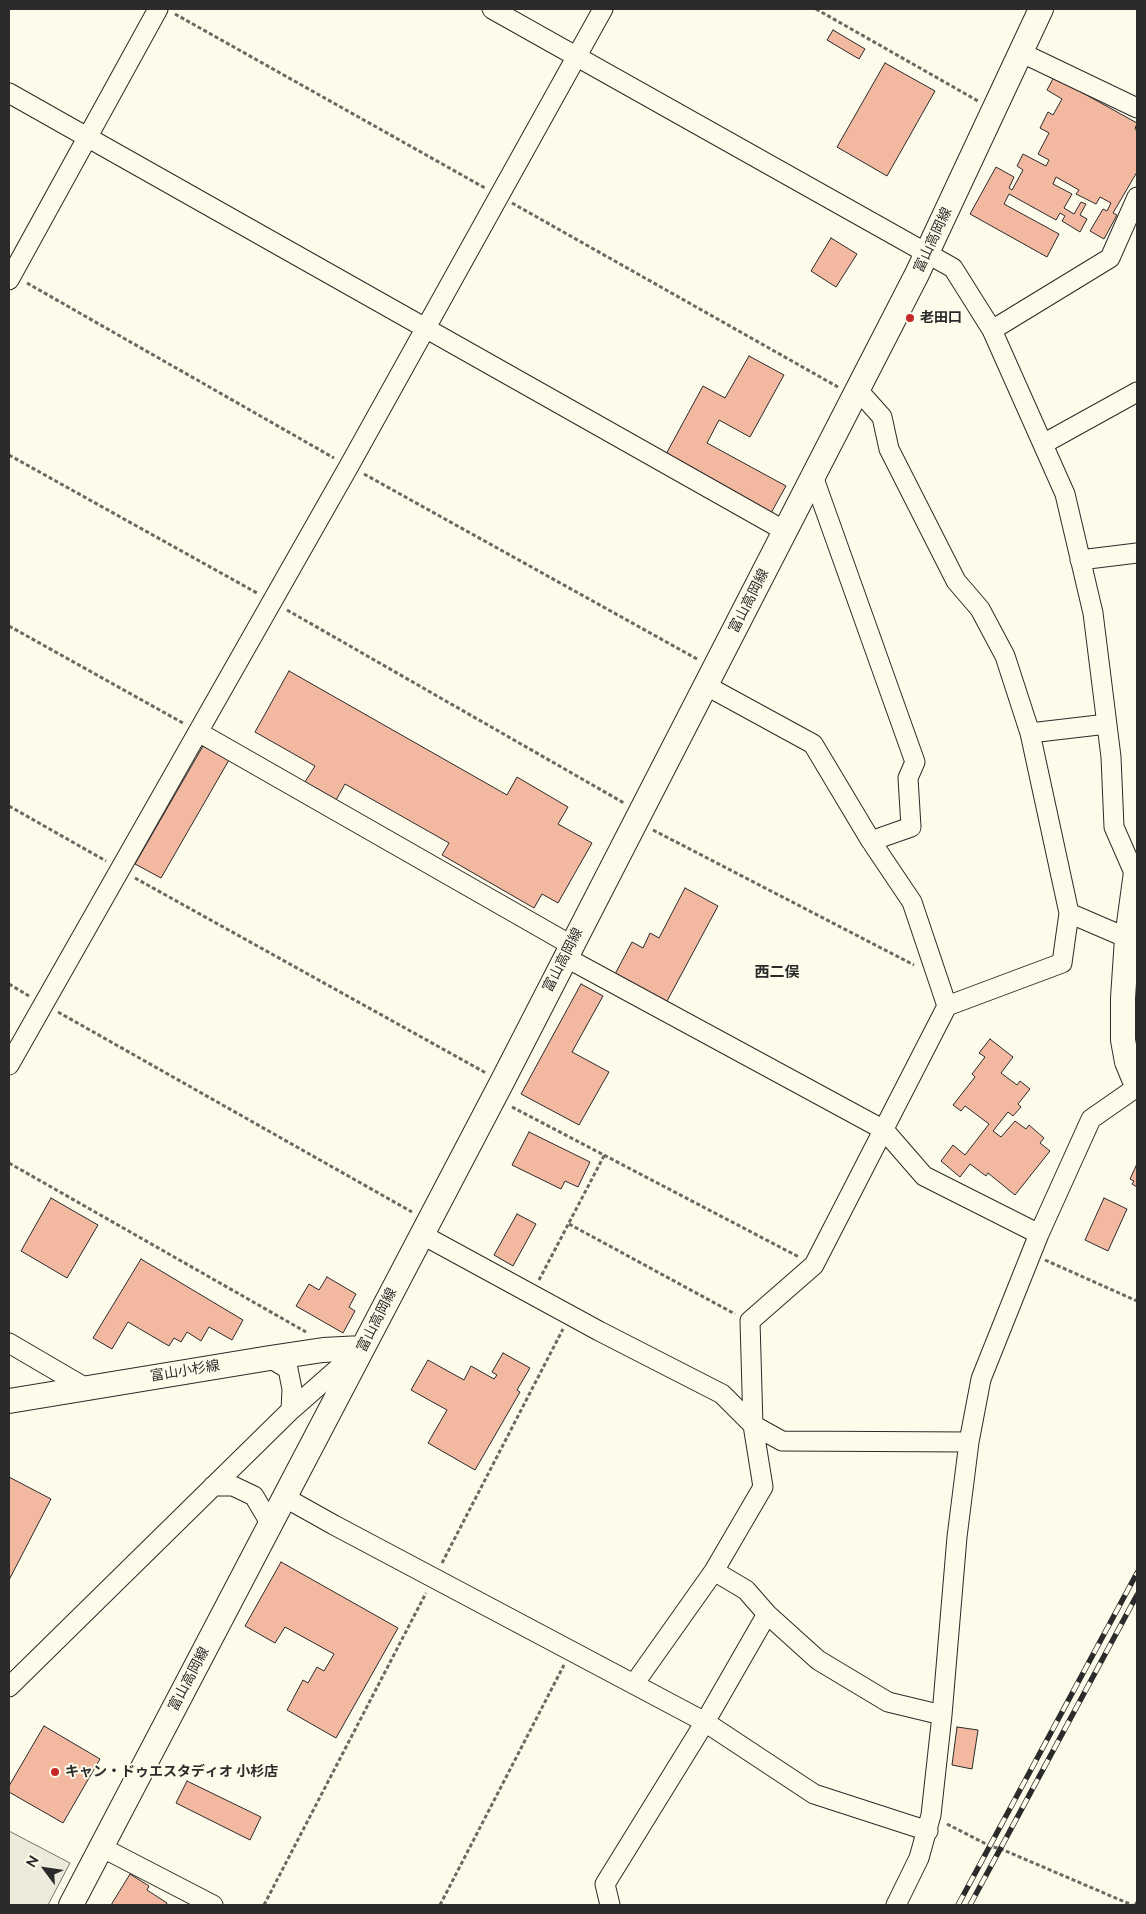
<!DOCTYPE html>
<meta charset="utf-8">
<style>
body{margin:0}
#map{position:relative;width:1146px;height:1914px;overflow:hidden;background:#fdfbea;font-family:Raleway,sans-serif}
canvas{display:block}
.frame{position:absolute;inset:0;border:10px solid #2b2b2b;pointer-events:none}
.north{position:absolute;left:20px;top:1844px;width:50px;height:50px;-webkit-text-stroke:4px #fdfbea;paint-order:stroke;rotate:301deg;font-size:14px;font-weight:700;line-height:20px;text-align:center;color:#2b2b2b}
.north::after{content:'';display:block;margin:auto;width:18px;height:22px;background:#2b2b2b;clip-path:polygon(50% 0,100% 100%,50% 72%,0 100%)}
</style>
<div id="map">
<canvas width="1146" height="1914"></canvas>
<div class="frame"></div>
<div class="north">N</div>
</div>
<script>
const ctx = document.querySelector('canvas').getContext('2d');
ctx.lineJoin = 'round';
function fillPath(path, color) { ctx.fillStyle = color; ctx.fill(path, 'evenodd'); }
const poly = rows => new Path2D(rows.map(r => 'M' + r).join(''));
function stroke(path, color, width, dash) { ctx.strokeStyle = color; ctx.lineWidth = width; ctx.lineCap = dash ? 'butt' : 'round'; ctx.setLineDash(dash || []); ctx.stroke(path); }
function write(font, color, halo, rows, align = 'center') {
  ctx.font = font + ' Raleway,"Noto Sans JP",sans-serif'; ctx.lineWidth = 4; ctx.setLineDash([]); ctx.textBaseline = 'middle'; ctx.strokeStyle = halo; ctx.fillStyle = color; for (const [text, x, y, turn = 0] of rows) {
    ctx.save(); ctx.translate(x, y); ctx.rotate((+turn || 0) * Math.PI / 180); ctx.textAlign = isNaN(turn) ? turn : align; if (halo) ctx.strokeText(text, 0, 0); ctx.fillText(text, 0, 0); ctx.restore();
  }
}
const parking = poly([
 [9,1831,70,1863,48,1905,9,1905,9,1831]
]);
const building = poly([
 [833,30,865,49,859,59,827,40,833,30],
 [885,63,935,91,887,176,837,147,885,63],
 [1054,77,1137,123,1135,129,1137,130,1137,172,1113,213,1117,215,1104,239,1090,231,1103,209,1107,211,1111,203,1100,197,1096,204,1076,194,1079,190,1056,177,1053,184,1072,194,1064,208,1074,214,1081,202,1086,204,1080,215,1087,219,1080,232,1062,221,1065,216,1060,213,1056,220,1009,194,1004,204,1059,234,1047,257,970,214,996,167,1014,177,1009,188,1012,190,1023,170,1017,166,1023,154,1046,166,1049,160,1038,154,1049,133,1040,128,1048,112,1053,115,1062,99,1047,90,1054,77],
 [831,238,857,254,836,287,811,271,831,238],
 [749,356,784,375,750,437,719,420,707,443,786,486,771,513,665,456,703,386,725,398,749,356],
 [289,671,507,795,517,777,568,807,558,824,592,843,558,903,542,894,534,908,442,855,449,843,345,784,336,800,305,782,315,766,255,732,289,671],
 [203,746,229,760,161,878,135,864,203,746],
 [685,888,718,906,666,1003,614,976,632,942,643,948,650,933,659,938,685,888],
 [581,984,603,996,572,1052,609,1072,579,1125,521,1094,581,984],
 [990,1039,1013,1057,1001,1073,1017,1085,1020,1081,1030,1089,1018,1104,1021,1107,1013,1116,1008,1112,993,1131,1001,1137,1015,1121,1026,1129,1029,1125,1044,1138,1040,1143,1050,1151,1015,1195,988,1173,986,1176,970,1164,960,1177,941,1161,953,1145,965,1155,989,1124,965,1106,961,1111,953,1105,975,1077,972,1074,985,1057,979,1053,990,1039],
 [529,1132,590,1162,578,1187,565,1181,561,1189,512,1165,529,1132],
 [1136,1166,1137,1167,1137,1187,1132,1184,1134,1181,1130,1179,1136,1166],
 [51,1198,98,1225,67,1278,21,1251,51,1198],
 [1104,1198,1127,1209,1108,1251,1085,1240,1104,1198],
 [517,1214,536,1224,513,1266,494,1255,517,1214],
 [141,1259,243,1320,232,1340,209,1327,201,1341,187,1332,181,1342,174,1338,169,1346,128,1322,112,1349,93,1338,141,1259],
 [327,1277,356,1294,349,1307,355,1311,343,1333,296,1306,309,1284,319,1290,327,1277],
 [503,1353,530,1368,517,1390,520,1392,475,1470,428,1443,447,1410,411,1390,428,1360,464,1380,471,1366,494,1379,497,1375,492,1372,503,1353],
 [9,1477,51,1499,9,1580,9,1477],
 [281,1562,398,1628,336,1738,287,1710,303,1680,308,1683,317,1667,324,1671,334,1654,285,1627,275,1643,245,1626,281,1562],
 [44,1726,100,1759,63,1823,9,1792,9,1786,44,1726],
 [957,1727,978,1730,972,1769,952,1765,957,1727],
 [187,1781,261,1817,250,1840,176,1803,187,1781],
 [130,1874,149,1886,147,1890,167,1903,166,1905,111,1905,130,1874]
]);
const path = poly([
 [816,9,978,101],
 [175,14,485,188],
 [512,203,838,387],
 [27,283,334,458],
 [9,455,257,593],
 [364,474,697,659],
 [287,610,624,803],
 [9,626,183,723],
 [9,806,106,861],
 [653,830,914,965],
 [135,878,486,1073],
 [9,984,29,996],
 [58,1012,412,1212],
 [512,1107,799,1257],
 [9,1163,306,1332],
 [569,1224,735,1314],
 [1045,1260,1137,1301],
 [539,1280,605,1154],
 [442,1563,563,1329],
 [947,1824,990,1846,1001,1849,1132,1905],
 [264,1905,426,1593],
 [440,1905,564,1665],
 [1135,1905,1137,1902]
]);
const minor = poly([
 [492,9,953,268,992,330,1065,494,1093,613,1111,757,1114,827,1135,875],
 [1020,52,1137,108],
 [9,93,785,531],
 [9,280,158,9],
 [992,330,1110,258,1137,197],
 [857,389,882,417,889,449,956,581,980,609,1005,656,1030,733,1069,913,1127,938],
 [1043,444,1137,392],
 [813,476,915,762,908,778,911,827,871,841],
 [1080,560,1137,553],
 [705,685,813,744,871,841,912,902,947,1006],
 [1030,733,1107,724],
 [207,737,571,945],
 [565,957,884,1130,924,1176,1039,1234],
 [9,1065,349,466,603,9],
 [421,1234,599,1331,722,1394,753,1425,782,1441,969,1442],
 [9,1343,86,1388],
 [270,1358,288,1369,292,1389,291,1410],
 [213,1486,233,1486,254,1496,270,1523],
 [284,1497,334,1525,705,1722,814,1794,928,1831],
 [714,1571,746,1590,767,1614,818,1660,888,1702,942,1715],
 [634,1684,714,1571,763,1487,753,1425,750,1321,814,1265,947,1006,1062,963,1069,913],
 [9,1687,291,1410,357,1352],
 [101,1847,213,1905],
 [610,1905,605,1884,705,1722,767,1614],
 [896,1905,919,1858,931,1815,942,1715,957,1537,969,1442,981,1379,1039,1234,1091,1119,1137,1087]
]);
const major = poly([
 [1137,865,1127,938,1123,998,1123,1040,1127,1062,1137,1086],
 [9,1401,270,1358,323,1350,362,1348],
 [71,1905,502,1082,917,274,1041,9]
]);
const rail = poly([
 [958,1905,1137,1573],
 [970,1905,1137,1595]
]);
const markers = [
 [910,318,5,"#c62828"],
 [55,1772,5,"#c62828"]
];
const streetNames = [
 ["富山高岡線",933,240,-65],
 ["富山高岡線",749,601,-63],
 ["富山高岡線",563,960,-63],
 ["富山高岡線",377,1320,-63],
 ["富山小杉線",185,1371,-9],
 ["富山高岡線",189,1679,-62]
];
const poiNames = [
 ["老田口",920,318],
 ["キャン・ドゥエスタディオ 小杉店",65,1772]
];
const neighbourhoodNames = [
 ["西二俣",777,972]
];
fillPath(parking, '#eceadb');
stroke(parking, '#74746e', 1);
fillPath(building, '#f2b8a0');
stroke(building, '#2b2b2b', 1);
stroke(minor, '#2b2b2b', 21);
stroke(major, '#2b2b2b', 26);
stroke(path, '#6a6964', 3, [4, 2.5]);
stroke(minor, '#fdfbea', 19);
stroke(major, '#fdfbea', 24);
stroke(rail, '#2b2b2b', 5.5);
stroke(rail, '#fdfbea', 4, [11]);
for (const [x, y, r, color] of markers) { const dot = new Path2D(); dot.arc(x, y, r, 0, 2 * Math.PI); ctx.fillStyle = color; ctx.fill(dot); stroke(dot, '#fdfbea', 2); }
write('14px', '#2b2b2b', '#fdfbea', streetNames);
write('bold 14px', '#2b2b2b', '#fdfbea', poiNames, 'left');
write('bold 15px', '#2b2b2b', '#fdfbea', neighbourhoodNames);
</script>
